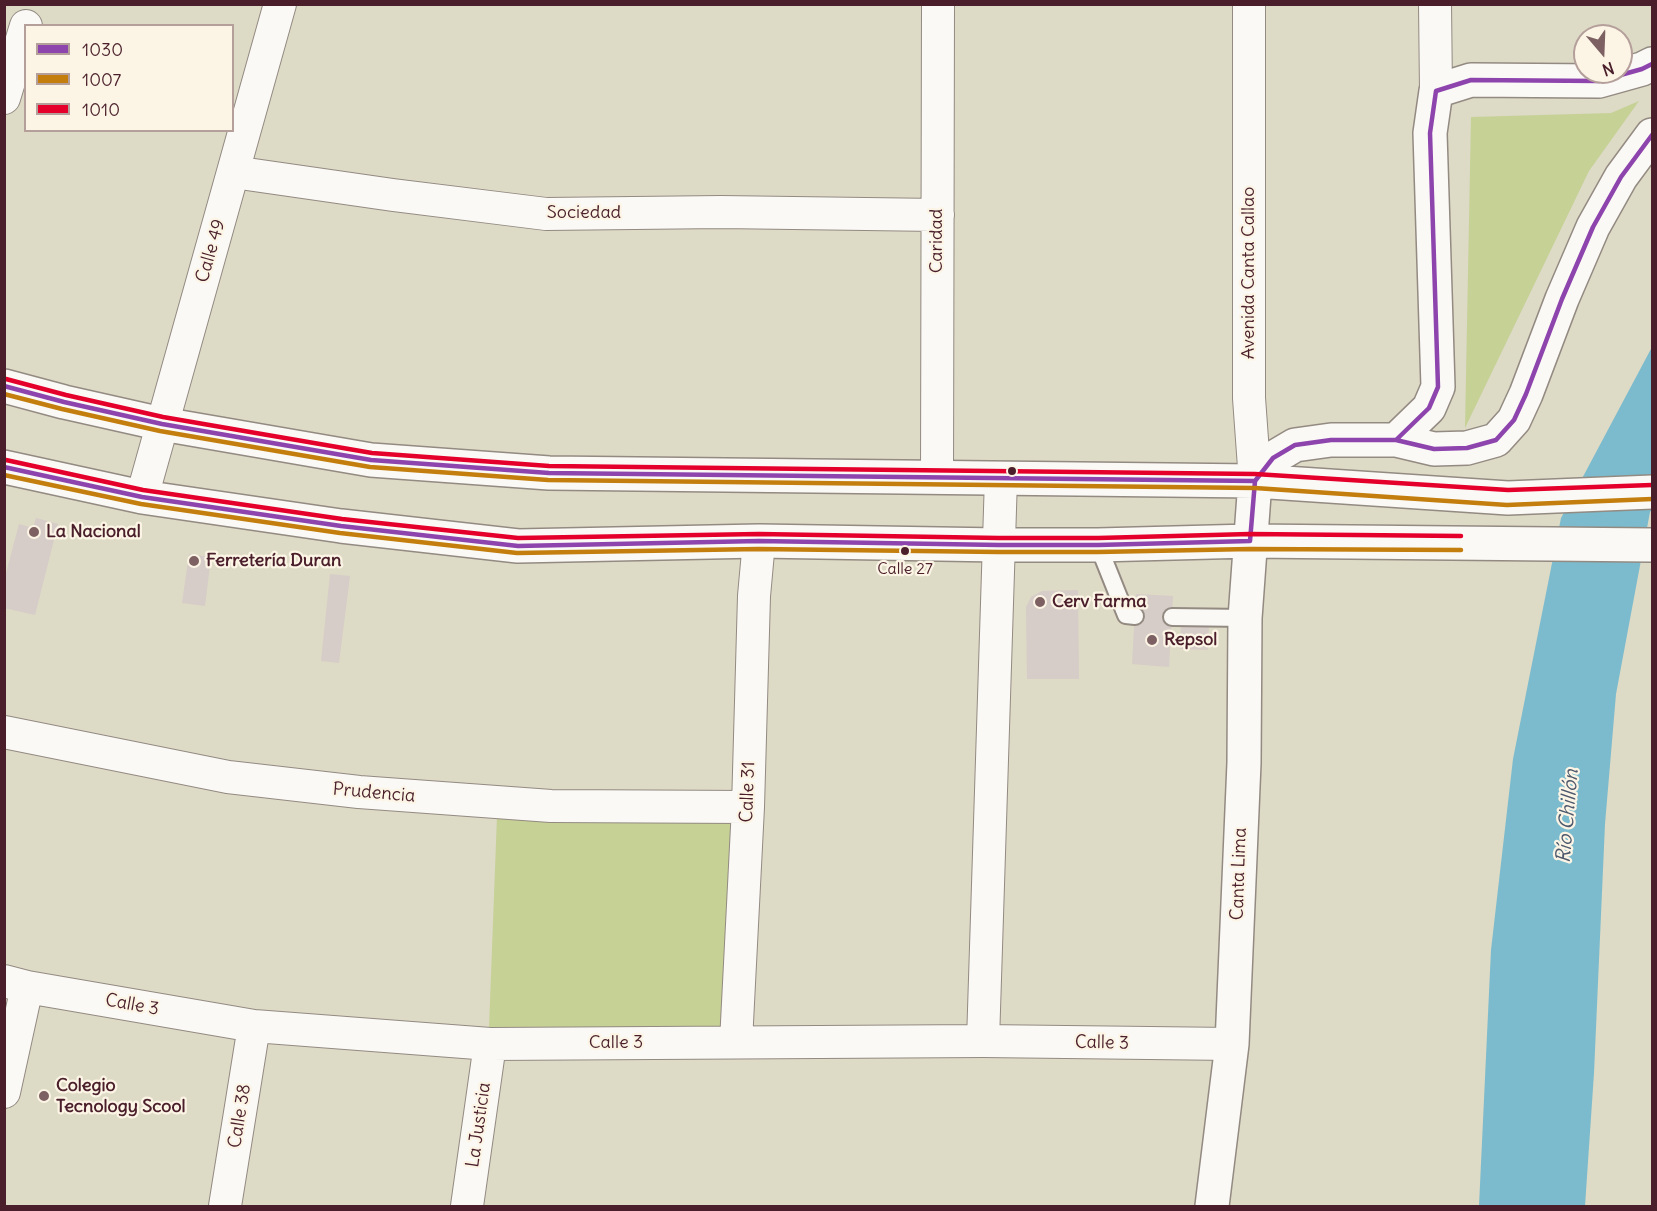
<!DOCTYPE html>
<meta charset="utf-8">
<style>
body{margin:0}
#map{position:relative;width:1657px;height:1211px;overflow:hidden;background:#dddac6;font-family:Delius,sans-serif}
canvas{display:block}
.frame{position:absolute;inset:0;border:6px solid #4a1f2b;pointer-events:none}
.legend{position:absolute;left:24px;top:24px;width:210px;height:108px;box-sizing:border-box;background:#fcf5e5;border:2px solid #b59f9b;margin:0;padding:8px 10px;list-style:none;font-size:18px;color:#4a1f2b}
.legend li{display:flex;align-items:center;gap:12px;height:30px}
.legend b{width:30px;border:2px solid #b59f9b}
.north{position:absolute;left:1573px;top:24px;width:60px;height:60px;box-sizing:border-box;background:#fcf5e5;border:2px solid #b59f9b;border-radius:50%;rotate:161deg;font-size:16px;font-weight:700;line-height:24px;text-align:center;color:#4a1f2b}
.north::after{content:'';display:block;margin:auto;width:21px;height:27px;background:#7d6061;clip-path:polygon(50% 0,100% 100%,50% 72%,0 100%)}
</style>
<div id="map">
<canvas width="1657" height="1211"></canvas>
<div class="frame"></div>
<ul class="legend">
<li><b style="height:8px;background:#8e44ad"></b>1030</li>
<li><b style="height:8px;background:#c37e0d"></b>1007</li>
<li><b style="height:8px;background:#e4002b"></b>1010</li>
</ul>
<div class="north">N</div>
</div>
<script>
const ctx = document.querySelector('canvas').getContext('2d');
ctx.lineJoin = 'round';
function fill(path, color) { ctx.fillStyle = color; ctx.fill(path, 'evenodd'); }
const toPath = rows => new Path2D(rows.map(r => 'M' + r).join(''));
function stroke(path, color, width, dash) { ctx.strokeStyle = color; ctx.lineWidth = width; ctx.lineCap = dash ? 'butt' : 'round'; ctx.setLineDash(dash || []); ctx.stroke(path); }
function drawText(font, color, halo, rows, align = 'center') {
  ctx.font = font + ' Delius,sans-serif'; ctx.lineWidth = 4.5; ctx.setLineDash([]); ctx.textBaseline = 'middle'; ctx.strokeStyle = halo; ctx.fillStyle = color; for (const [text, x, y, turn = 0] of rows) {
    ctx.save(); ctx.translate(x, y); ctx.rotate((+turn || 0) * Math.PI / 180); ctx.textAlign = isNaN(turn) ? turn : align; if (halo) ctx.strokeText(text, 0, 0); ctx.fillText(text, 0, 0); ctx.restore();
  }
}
fill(toPath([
 [1639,101,1589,171,1465,428,1471,117,1611,113],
 [497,816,733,823,723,1030,489,1028]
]), '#c6d196');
fill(toPath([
 [1652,347,1652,509,1650,512,1616,694,1605,824,1594,1073,1585,1206,1479,1206,1491,950,1513,759,1561,518]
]), '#7bbbcd');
fill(toPath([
 [36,518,58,524,35,615,4,608,4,581,19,524,33,528],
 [189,554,211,557,205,606,182,603],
 [330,574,350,576,339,663,321,661],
 [1078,590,1079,679,1027,679,1026,607,1031,597,1042,591],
 [1136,594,1173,596,1169,667,1132,664],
 [1181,620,1209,620,1208,650,1180,649]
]), '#d6ccc8');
const lane = toPath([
 [1098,545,1126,615,1135,616],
 [1172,617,1245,618]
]);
const street = toPath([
 [1249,4,1249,398,1255,481],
 [1435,4,1436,91],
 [4,98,26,26],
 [233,172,393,195,546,214,721,212,938,215],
 [937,477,938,4],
 [142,497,280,4],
 [4,732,228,777,359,792,551,806,748,807],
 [4,981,27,987,254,1026,490,1044,983,1041,1232,1044],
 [983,1041,1001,478],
 [736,1042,748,807,754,596,759,541],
 [4,1092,27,987],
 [225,1206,254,1026],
 [467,1206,490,1044]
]);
const secondary = toPath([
 [4,386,64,402,162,424,371,460,549,473,1255,481,1508,498,1652,492],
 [1396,440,1429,408,1438,387,1430,133,1436,91,1471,80,1599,81,1642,69,1652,64],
 [4,467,142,497,341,526,518,546,759,541,999,545,1098,545,1250,541,1652,545],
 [1255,481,1273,458,1295,445,1331,440,1396,440,1434,449,1467,448,1496,440,1514,420,1526,394,1562,299,1593,227,1621,177,1652,135],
 [1212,1206,1232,1044,1244,763,1245,618,1255,481]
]);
stroke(lane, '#938a82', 20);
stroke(street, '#938a82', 34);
stroke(secondary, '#938a82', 36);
stroke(lane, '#faf9f6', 16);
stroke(street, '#faf9f6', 32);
stroke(secondary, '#faf9f6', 33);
stroke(toPath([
 [4,386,64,402,162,424,371,460,549,473,1255,481],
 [1396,440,1429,408,1438,387,1430,133,1436,91,1471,80,1599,81,1642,69,1652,64],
 [4,467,142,497,341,526,518,546,759,541,999,545,1098,545,1250,541,1255,481],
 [1255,481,1273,458,1295,445,1331,440,1396,440,1434,449,1467,448,1496,440,1514,420,1526,394,1562,299,1593,227,1621,177,1652,135]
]), '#8e44ad', 4.5);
stroke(toPath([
 [4,394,62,409,160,431,370,467,548,480,1255,488,1507,505,1652,499],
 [4,475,141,504,340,533,517,553,759,549,999,552,1098,552,1250,549,1461,550]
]), '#c37e0d', 4.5);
stroke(toPath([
 [6,379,66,395,163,417,372,453,549,466,1255,474,1508,490,1652,485],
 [6,460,143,490,342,519,518,538,759,534,999,538,1098,538,1250,534,1461,536]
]), '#e4002b', 4.5);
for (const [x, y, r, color] of [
 [1012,471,5,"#4a1f2b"],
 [34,532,6,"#7d6061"],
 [905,551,5,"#4a1f2b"],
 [194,561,6,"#7d6061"],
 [1040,602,6,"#7d6061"],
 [1152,640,6,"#7d6061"],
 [44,1096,6,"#7d6061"]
]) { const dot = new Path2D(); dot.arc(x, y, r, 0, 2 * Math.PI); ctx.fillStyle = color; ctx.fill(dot); stroke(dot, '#fcf5e5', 2); }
drawText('16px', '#4a1f2b', '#fcf5e5', [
 ["Calle 27",905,569]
]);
drawText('18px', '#4a1f2b', '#fcf5e5', [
 ["Sociedad",584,213],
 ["Caridad",937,241,-90],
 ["Calle 49",211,251,-74],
 ["Avenida Canta Callao",1249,273,-90],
 ["Calle 31",748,792,-88],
 ["Prudencia",374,793,5],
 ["Canta Lima",1239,874,-88],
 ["Calle 3",132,1005,10],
 ["Calle 3",616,1043],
 ["Calle 3",1102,1043,1],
 ["Calle 38",240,1116,-81],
 ["La Justicia",479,1125,-82]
]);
drawText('bold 18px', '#4a1f2b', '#fcf5e5', [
 ["La Nacional",46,532],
 ["Ferretería Duran",206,561],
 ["Cerv Farma",1052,602],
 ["Repsol",1164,640],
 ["Colegio",56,1086],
 ["Tecnology Scool",56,1107]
], 'left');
drawText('italic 20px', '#4d586d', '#fcf5e5', [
 ["Río Chillón",1568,816,-85]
]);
</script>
